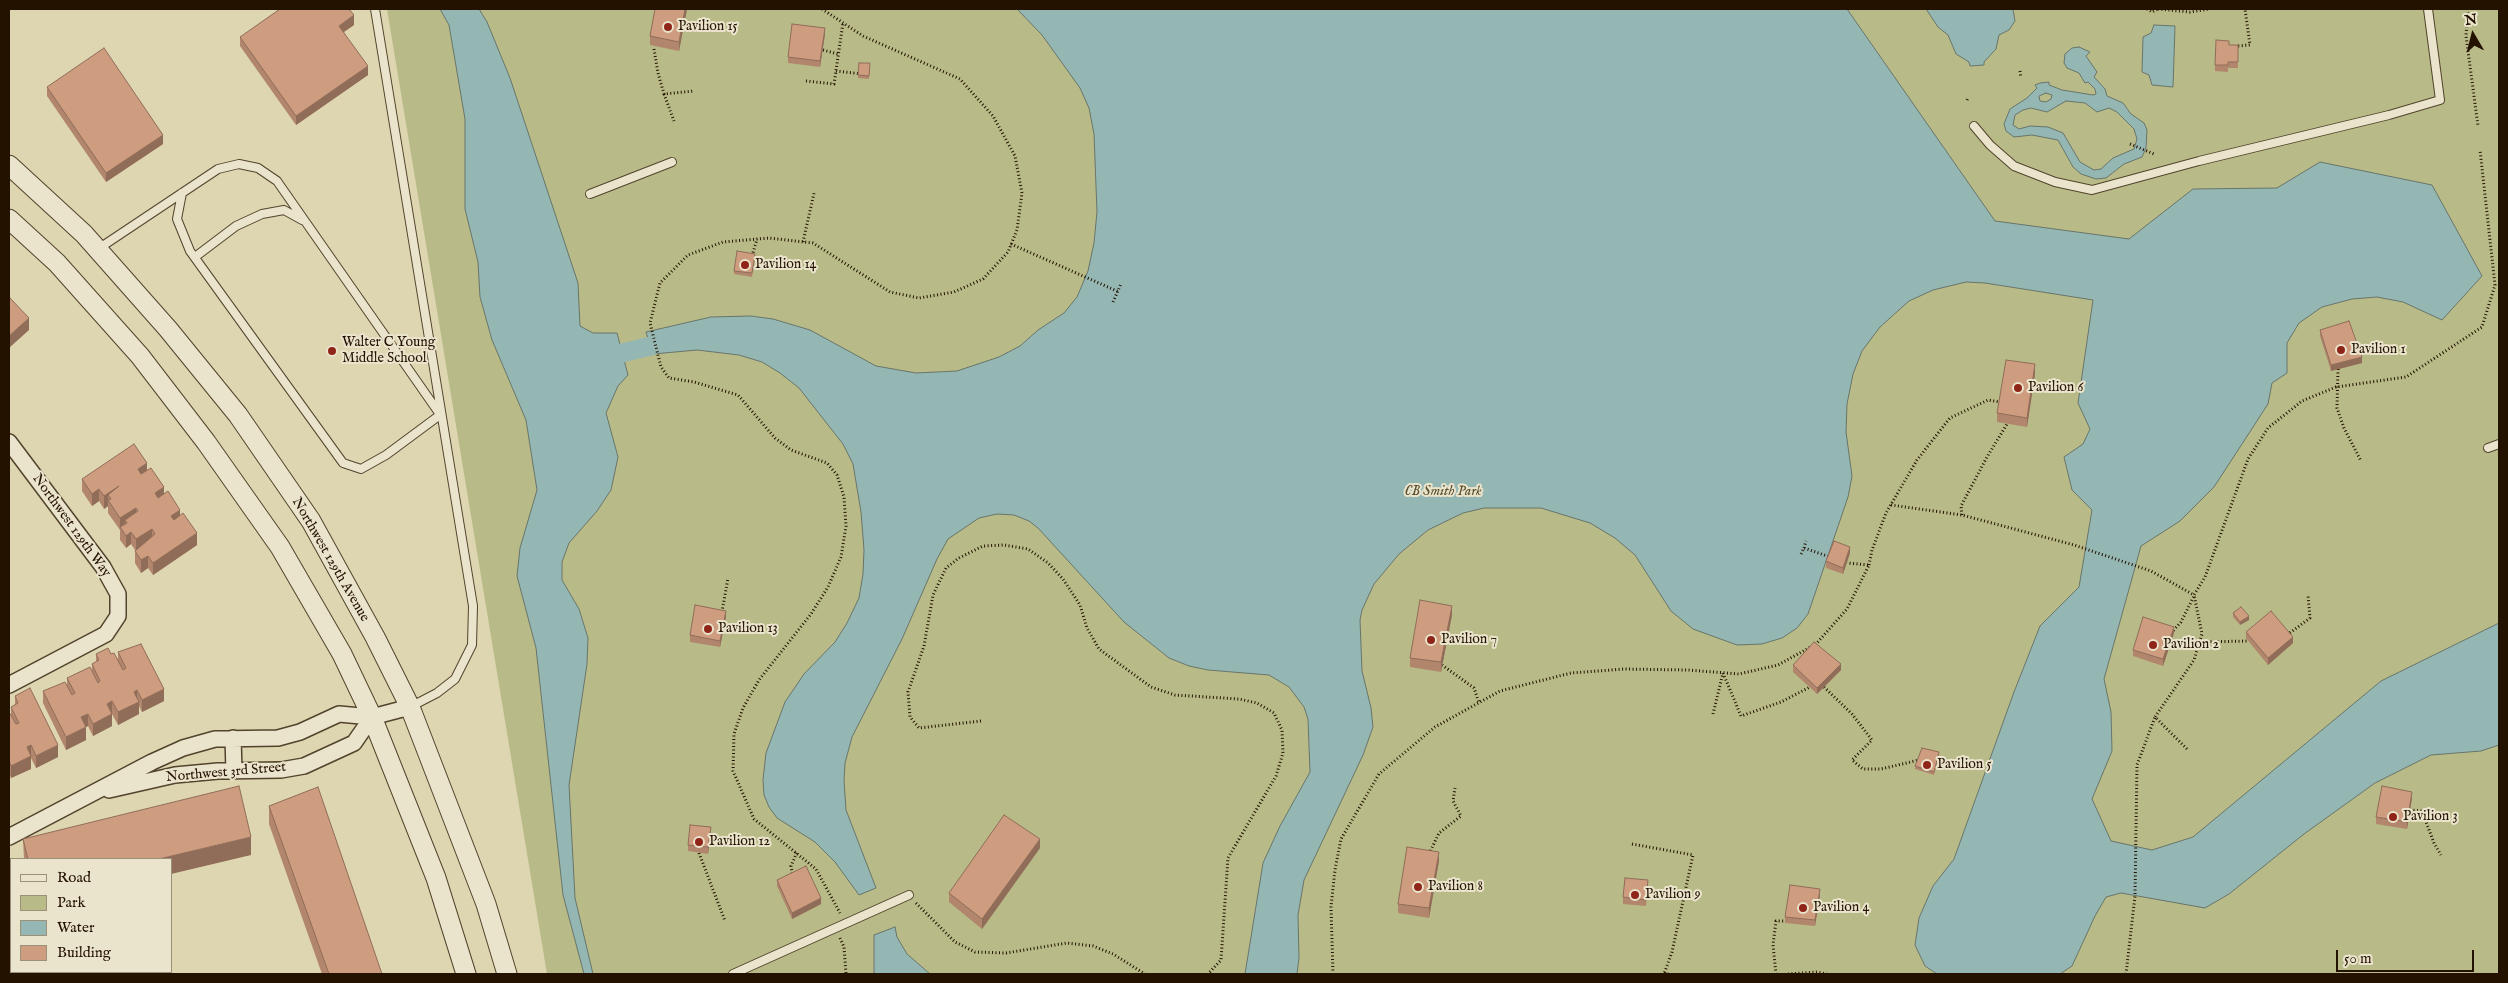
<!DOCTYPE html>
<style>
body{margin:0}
#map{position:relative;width:2508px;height:983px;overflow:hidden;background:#ded5b1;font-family:"IM FELL English",serif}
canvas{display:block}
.frame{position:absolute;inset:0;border:10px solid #241200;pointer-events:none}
.legend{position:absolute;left:10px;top:858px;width:162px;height:115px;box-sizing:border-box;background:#eae4cc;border:1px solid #9b907a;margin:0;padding:6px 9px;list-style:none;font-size:15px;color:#241200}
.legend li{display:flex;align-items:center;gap:10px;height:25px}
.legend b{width:25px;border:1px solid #9b907a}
.north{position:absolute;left:2448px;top:10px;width:50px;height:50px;-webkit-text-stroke:4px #eae4cc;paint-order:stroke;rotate:352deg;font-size:14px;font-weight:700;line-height:20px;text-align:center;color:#241200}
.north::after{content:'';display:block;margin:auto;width:18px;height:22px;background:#241200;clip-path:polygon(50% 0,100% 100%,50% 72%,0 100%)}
.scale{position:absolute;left:2336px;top:950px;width:138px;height:22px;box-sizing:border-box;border:2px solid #241200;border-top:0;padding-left:6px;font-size:15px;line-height:18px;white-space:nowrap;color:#241200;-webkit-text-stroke:4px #eae4cc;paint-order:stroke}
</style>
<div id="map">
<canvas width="2508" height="983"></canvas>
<div class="frame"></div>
<ul class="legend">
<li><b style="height:6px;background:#eae4cc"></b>Road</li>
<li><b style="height:14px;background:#b8bb87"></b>Park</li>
<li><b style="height:14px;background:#95b7b3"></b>Water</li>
<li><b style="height:14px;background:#ce9c7f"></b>Building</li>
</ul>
<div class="north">N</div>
<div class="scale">50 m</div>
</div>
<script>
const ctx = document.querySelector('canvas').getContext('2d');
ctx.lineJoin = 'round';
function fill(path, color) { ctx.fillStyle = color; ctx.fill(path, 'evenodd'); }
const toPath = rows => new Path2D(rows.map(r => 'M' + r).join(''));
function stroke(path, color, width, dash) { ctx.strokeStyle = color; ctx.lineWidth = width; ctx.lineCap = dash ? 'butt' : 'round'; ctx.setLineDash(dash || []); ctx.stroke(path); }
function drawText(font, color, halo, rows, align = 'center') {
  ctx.font = font + ' "IM FELL English",serif'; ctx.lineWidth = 4; ctx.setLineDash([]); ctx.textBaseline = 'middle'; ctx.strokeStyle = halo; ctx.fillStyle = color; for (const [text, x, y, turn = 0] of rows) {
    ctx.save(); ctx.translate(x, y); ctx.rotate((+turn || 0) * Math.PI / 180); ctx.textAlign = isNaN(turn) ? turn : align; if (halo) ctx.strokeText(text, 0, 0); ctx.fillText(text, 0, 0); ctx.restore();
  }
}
fill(toPath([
 [387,9,2499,9,2499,974,547,974]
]), '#b8bb87');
const water = toPath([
 [440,9,479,9,487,22,510,78,578,283,580,326,593,333,617,333,628,375,618,386,606,413,618,457,611,490,597,511,569,543,562,562,562,580,579,609,588,638,587,664,569,785,575,898,593,974,584,974,563,895,536,648,517,576,520,548,537,490,526,420,492,340,480,297,478,262,465,209,465,119,449,25,440,9],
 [1017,9,1847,9,1995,221,2129,239,2193,189,2277,188,2320,162,2432,185,2482,276,2442,320,2403,302,2377,297,2352,299,2322,307,2299,323,2287,343,2287,373,2272,383,2268,404,2214,487,2180,521,2141,546,2104,679,2111,712,2112,751,2092,799,2111,841,2152,850,2193,837,2381,681,2499,623,2499,745,2481,751,2431,755,2375,783,2304,834,2229,894,2205,908,2121,893,2106,897,2095,916,2072,966,2060,974,1937,974,1925,966,1915,945,1919,918,1933,886,1954,859,2014,692,2040,626,2079,587,2092,510,2072,490,2064,457,2083,444,2090,429,2078,403,2093,300,1985,283,1966,282,1933,290,1909,301,1880,327,1862,351,1853,374,1847,404,1846,432,1852,476,1848,497,1808,614,1797,628,1782,638,1762,644,1737,645,1693,629,1671,611,1635,555,1615,538,1590,523,1541,508,1484,508,1463,513,1428,530,1399,554,1374,584,1362,610,1360,620,1362,671,1371,708,1373,727,1363,755,1304,880,1298,915,1299,958,1297,974,1245,974,1263,863,1280,826,1310,772,1308,719,1304,707,1289,687,1269,675,1208,670,1189,666,1169,658,1124,622,1038,528,1029,521,1014,515,997,514,979,518,948,539,937,559,902,639,852,737,845,763,844,781,846,810,876,888,859,895,835,862,815,842,777,818,769,807,764,795,763,780,766,753,785,702,804,674,835,642,847,623,859,598,863,574,864,550,861,512,853,464,843,444,799,388,780,373,762,362,739,355,697,350,653,354,646,332,711,317,751,316,773,319,810,330,876,366,916,373,937,372,957,371,999,357,1020,346,1038,330,1064,313,1077,297,1088,271,1094,243,1097,212,1094,134,1089,108,1080,88,1042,35,1017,9],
 [1926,9,2013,9,2015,21,2009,30,1999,35,1996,49,1984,62,1984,65,1970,66,1969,62,1956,54,1948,35,1938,27,1926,9],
 [2154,25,2175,26,2173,87,2152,85,2149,75,2142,72,2143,37,2151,33,2154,25],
 [2079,47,2090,52,2086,56,2097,72,2094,77,2105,89,2107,96,2123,103,2131,114,2144,123,2147,130,2146,148,2142,157,2124,164,2106,178,2096,179,2081,174,2073,167,2058,140,2032,135,2014,137,2006,131,2004,124,2010,109,2027,98,2037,88,2035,85,2040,83,2049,82,2049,85,2062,90,2093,95,2096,94,2095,89,2088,82,2085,83,2079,73,2067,68,2064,63,2065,54,2072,48,2079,47],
 [2046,93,2052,95,2051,99,2046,102,2040,101,2039,96,2046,93],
 [2066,101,2085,103,2097,112,2109,108,2117,112,2134,129,2137,139,2134,149,2113,158,2101,169,2094,170,2080,162,2063,133,2048,127,2030,126,2019,129,2013,125,2015,115,2023,110,2031,108,2047,112,2066,101],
 [895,927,897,937,907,954,930,974,874,974,874,935,895,927]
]);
fill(water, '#95b7b3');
stroke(water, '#68756b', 1);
stroke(toPath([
 [622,353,651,346]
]), '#95b7b3', 19);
const service = toPath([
 [375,9,473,606,472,645,455,679,437,693,410,707],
 [1974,126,1990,145,2014,166,2055,182,2092,190,2199,161,2389,115,2440,100,2428,9],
 [182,193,177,219,190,251,343,463,361,469,386,455,440,415],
 [590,194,672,162],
 [98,249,218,169,239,164,258,168,277,181,439,413],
 [195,257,236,226,262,214,284,210,302,220],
 [2488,448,2499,444],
 [733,974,909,895]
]);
const minor = toPath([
 [9,442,103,567,118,594,118,616,106,634,9,685],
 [233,738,234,771],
 [109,790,175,775,218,771,281,770,304,766,354,743,372,717],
 [9,837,152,762,183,748,215,739,278,738,300,732,339,714,372,717,410,707]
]);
const tertiary = toPath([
 [9,165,84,234,168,329,238,415,311,521,375,637,410,707,486,904,507,974],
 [9,219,57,263,140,356,206,442,280,547,342,654,372,717,436,878,466,974]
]);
stroke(service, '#52432c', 10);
stroke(minor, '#52432c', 18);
stroke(tertiary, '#52432c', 21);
stroke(toPath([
 [822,9,863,36,960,79,993,116,1015,156,1022,193,1017,230,1008,252,983,279,954,292,919,298,890,292,813,243,769,238,723,242,688,255,660,283,650,323,661,367,669,378,694,382,738,395,775,438,791,450,827,463,837,475,844,497,846,526,841,557,828,587,811,614,759,680,743,708,734,734,733,771,754,819,816,869,840,913],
 [2147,9,2152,12,2158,9],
 [2158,9,2190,12,2209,9],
 [2468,9,2466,36,2478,126],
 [2118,10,2118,9],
 [2236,48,2237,46,2250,45,2245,9],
 [654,49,658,73,664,94,694,91],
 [823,50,838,54],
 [836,71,862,74],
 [2020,71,2021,78],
 [806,81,834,84,843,23],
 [664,94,674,121],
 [1967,100,1968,98],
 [2130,144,2154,154],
 [803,242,814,193],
 [1011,244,1119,292],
 [752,256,757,239],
 [1113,302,1121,284],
 [2338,369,2337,408,2344,428,2361,461],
 [1891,505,1962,515,2074,545,2151,571,2194,595,2205,577,2248,459,2268,428,2302,401,2336,387,2406,377,2482,327,2495,285,2480,150],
 [1962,515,1961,506,1987,457,2007,424],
 [1804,548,1806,541],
 [1801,554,1804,548,1830,557],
 [1869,565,1872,550,1886,513,1917,460,1950,418,1988,400,2000,402],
 [722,612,728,578],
 [2171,633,2181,622,2194,596],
 [2287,635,2310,618,2308,595],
 [2200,642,2249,641],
 [1442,665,1474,688,1479,703],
 [1723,673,1741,716,1781,702,1810,687],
 [1824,687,1852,714,1872,740,1852,760,1863,769,1881,769,1919,760],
 [1713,714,1723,673],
 [981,721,919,728,910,717,908,692,924,646,933,595,946,568,959,558,983,546,1004,545,1028,549,1048,563,1063,579,1080,605,1087,628,1099,649,1151,687,1175,695,1239,699,1257,703,1274,713,1282,730,1283,753,1276,776,1228,858,1221,960,1208,974],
 [2187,749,2155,717,2194,660,2202,634,2194,595],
 [2410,810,2422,811,2434,843,2441,855],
 [1632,844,1693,855,1672,952,1664,974],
 [699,853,725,921],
 [1429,854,1439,833,1461,816,1453,801,1455,788],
 [793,877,791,866,797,852],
 [916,903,955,942,975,952,1006,953,1067,943,1093,946,1113,954,1145,974],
 [840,938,844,947,846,974],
 [1333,974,1331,907,1335,870,1341,839,1379,774,1435,727,1500,691,1571,673,1624,669,1688,670,1739,674,1778,665,1816,644,1847,609,1869,565,1847,563],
 [1664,974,1669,974],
 [1776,974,1773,945,1776,921,1786,921],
 [1788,974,1817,972,1827,974],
 [2126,974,2135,896,2137,765,2155,717]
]), '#241200', 3, [1, 2.5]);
stroke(service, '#eae4cc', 8);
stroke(minor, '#eae4cc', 15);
stroke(tertiary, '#eae4cc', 19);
fill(toPath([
 [655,9,687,9,679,51,650,45,650,36],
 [354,25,344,32,368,75,296,125,240,46,240,37],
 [825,34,820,67,788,63,788,57],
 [2229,45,2238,45,2238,68,2228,68,2228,72,2215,71,2215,65],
 [859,63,870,63,869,79,858,78],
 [47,87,163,144,106,182,47,96],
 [755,257,752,277,734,274,734,271],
 [2320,330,2362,363,2331,371,2320,336],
 [2035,374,2027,427,1997,422,1997,413],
 [147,471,180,515,197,545,153,575,148,568,141,573,135,563,135,550,131,544,126,548,120,540,120,530,108,513,108,506,104,509,99,501,92,506,82,491,82,479],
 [1850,553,1843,574,1826,568,1826,561],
 [2233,613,2249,620,2240,625,2233,617],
 [1452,615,1441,672,1410,667,1410,658],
 [726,617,720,647,690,642,690,635],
 [2246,632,2293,643,2268,665,2246,638],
 [2174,633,2163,666,2133,656,2133,650],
 [118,652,164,701,142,712,139,706,139,714,118,725,112,714,112,726,93,736,88,726,86,727,86,740,66,750,43,703,43,691,67,686,67,678,92,671,92,664,96,662,96,654,111,654,118,659],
 [1793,665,1841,670,1817,694,1793,672],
 [15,696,58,757,36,768,31,758,31,769,11,778,9,773,9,712,11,715,11,707,15,705],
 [1939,756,1934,775,1915,769,1915,766],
 [2412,798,2407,829,2376,824,2376,817],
 [269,806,382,974,322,974,269,824],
 [711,833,708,854,688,851,688,845],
 [23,839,251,855,171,859,24,859],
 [1040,848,982,929,949,902,949,893],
 [1439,861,1429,918,1398,913,1398,904],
 [777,880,821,904,792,919,777,886],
 [1648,887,1646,906,1623,904,1623,897],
 [1820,895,1815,926,1785,923,1785,917]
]), '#b1866d');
fill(toPath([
 [685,9,687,9,679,51,679,42],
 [354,15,354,25,339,35,339,26],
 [825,28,825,34,820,67,820,61],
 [368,66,368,75,296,125,296,116],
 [163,135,163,144,106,182,106,173],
 [29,318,29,330,9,348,9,336],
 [2362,357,2362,363,2331,371,2331,365],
 [2035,364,2035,374,2027,427,2027,418],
 [147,463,147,476,138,481,138,469],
 [119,486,111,499,108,495,108,506,104,509,104,496],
 [164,487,164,499,155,505,155,493],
 [99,489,99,501,92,506,92,494],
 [136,508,136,520,127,523,125,520,125,527,120,528,120,518],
 [180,510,180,522,171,528,171,516],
 [152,529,152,541,136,552,136,539],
 [131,532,131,544,126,548,126,536],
 [197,533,197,545,153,575,153,563],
 [1850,547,1850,553,1843,574,1843,568],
 [148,556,148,568,141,573,141,560],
 [1452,606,1452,615,1441,672,1441,662],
 [726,611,726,617,720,647,720,641],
 [2249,616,2249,620,2240,625,2240,622],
 [2174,627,2174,633,2163,666,2163,659],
 [2293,637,2293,643,2268,665,2268,658],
 [1841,664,1841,670,1817,694,1817,688],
 [164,689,164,701,142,712,142,700],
 [137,690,137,702,134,692],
 [112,701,112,726,93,736,93,724,107,704],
 [139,702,139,714,118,725,118,712],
 [88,714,88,726,81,730,81,717],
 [86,727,86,740,66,750,66,737],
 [31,745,31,769,11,778,11,766,27,747],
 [58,745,58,757,36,768,36,756],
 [2412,792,2412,798,2407,829,2407,822],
 [711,827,711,833,708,854,708,847],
 [251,837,251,855,171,874,171,859,159,859],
 [1040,839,1040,848,982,929,982,919],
 [1439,852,1439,861,1429,918,1429,908],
 [1820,889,1820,895,1815,926,1815,920],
 [821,898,821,904,792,919,792,913]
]), '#906d59');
const building = toPath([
 [280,9,349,9,354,15,339,26,368,66,296,116,240,37,280,9],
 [655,9,685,9,679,42,650,36,655,9],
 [792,24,825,28,820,61,788,57,792,24],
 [2216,40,2229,41,2229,45,2238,45,2238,62,2228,62,2228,65,2215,65,2216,40],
 [104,48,163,135,106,173,47,87,104,48],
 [859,63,870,63,869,76,858,75,859,63],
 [737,251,755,254,752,273,734,271,737,251],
 [10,298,29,318,9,336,9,300,10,298],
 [2349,321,2362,357,2331,365,2320,330,2349,321],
 [2006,360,2035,364,2027,418,1997,413,2006,360],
 [134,444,147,463,138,469,141,474,151,468,164,487,155,493,158,498,168,491,180,510,171,516,174,520,183,513,197,533,153,563,148,556,141,560,135,551,155,534,152,529,136,539,131,532,126,536,120,527,127,523,125,520,138,511,136,508,120,518,108,500,111,499,108,495,119,486,104,496,99,489,92,494,82,479,134,444],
 [1834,541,1850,547,1843,568,1826,561,1834,541],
 [1420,600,1452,606,1441,662,1410,658,1420,600],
 [695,605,726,611,720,641,690,635,695,605],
 [2241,607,2249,616,2240,622,2233,613,2241,607],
 [2271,611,2293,637,2268,658,2246,632,2271,611],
 [2143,617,2174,627,2163,659,2133,650,2143,617],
 [1814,642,1841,664,1817,688,1793,665,1814,642],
 [141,644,164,689,142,700,137,690,134,692,139,702,118,712,112,701,107,704,112,714,93,724,88,714,81,717,86,727,66,737,43,691,65,682,72,695,75,693,67,678,90,667,98,683,100,681,92,664,99,660,96,654,108,648,111,654,114,653,123,670,126,668,118,652,141,644],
 [30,688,58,745,36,756,31,745,27,747,31,756,11,766,9,761,9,712,16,724,19,723,11,707,18,703,15,696,30,688],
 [1922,748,1939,752,1934,772,1915,766,1922,748],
 [239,786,251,837,159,859,28,859,23,839,239,786],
 [2382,786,2412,792,2407,822,2376,817,2382,786],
 [318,787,382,974,329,974,269,806,318,787],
 [1004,815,1040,839,982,919,949,893,1004,815],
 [690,825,711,827,708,847,688,845,690,825],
 [1407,847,1439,852,1429,908,1398,904,1407,847],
 [806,866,821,898,792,913,777,880,806,866],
 [1625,878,1648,880,1646,900,1623,897,1625,878],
 [1790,885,1820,889,1815,920,1785,917,1790,885]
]);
fill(building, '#ce9c7f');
stroke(building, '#906d59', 1);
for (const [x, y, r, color] of [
 [668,27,5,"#8f2418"],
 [745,265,5,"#8f2418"],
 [2341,350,5,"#8f2418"],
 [332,351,5,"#8f2418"],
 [2018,388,5,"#8f2418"],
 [708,629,5,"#8f2418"],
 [1431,640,5,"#8f2418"],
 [2153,645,5,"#8f2418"],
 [1927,765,5,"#8f2418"],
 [2393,817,5,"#8f2418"],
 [699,842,5,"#8f2418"],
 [1418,887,5,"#8f2418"],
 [1635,895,5,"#8f2418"],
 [1803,908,5,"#8f2418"]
]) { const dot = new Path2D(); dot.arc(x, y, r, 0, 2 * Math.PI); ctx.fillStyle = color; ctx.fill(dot); stroke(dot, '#eae4cc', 2); }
drawText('14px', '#241200', '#eae4cc', [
 ["Pavilion 15",678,27],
 ["Pavilion 14",755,265],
 ["Walter C Young",342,343],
 ["Middle School",342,359],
 ["Pavilion 1",2351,350],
 ["Pavilion 6",2028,388],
 ["Pavilion 13",718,629],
 ["Pavilion 7",1441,640],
 ["Pavilion 2",2163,645],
 ["Pavilion 5",1937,765],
 ["Pavilion 3",2403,817],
 ["Pavilion 12",709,842],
 ["Pavilion 8",1428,887],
 ["Pavilion 9",1645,895],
 ["Pavilion 4",1813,908]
], 'left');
drawText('italic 14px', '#584d2f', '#eae4cc', [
 ["CB Smith Park",1443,492]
]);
drawText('14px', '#241200', '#eae4cc', [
 ["Northwest 129th Way",71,526,54],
 ["Northwest 129th Avenue",330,560,60],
 ["Northwest 3rd Street",226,773,-5]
]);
</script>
